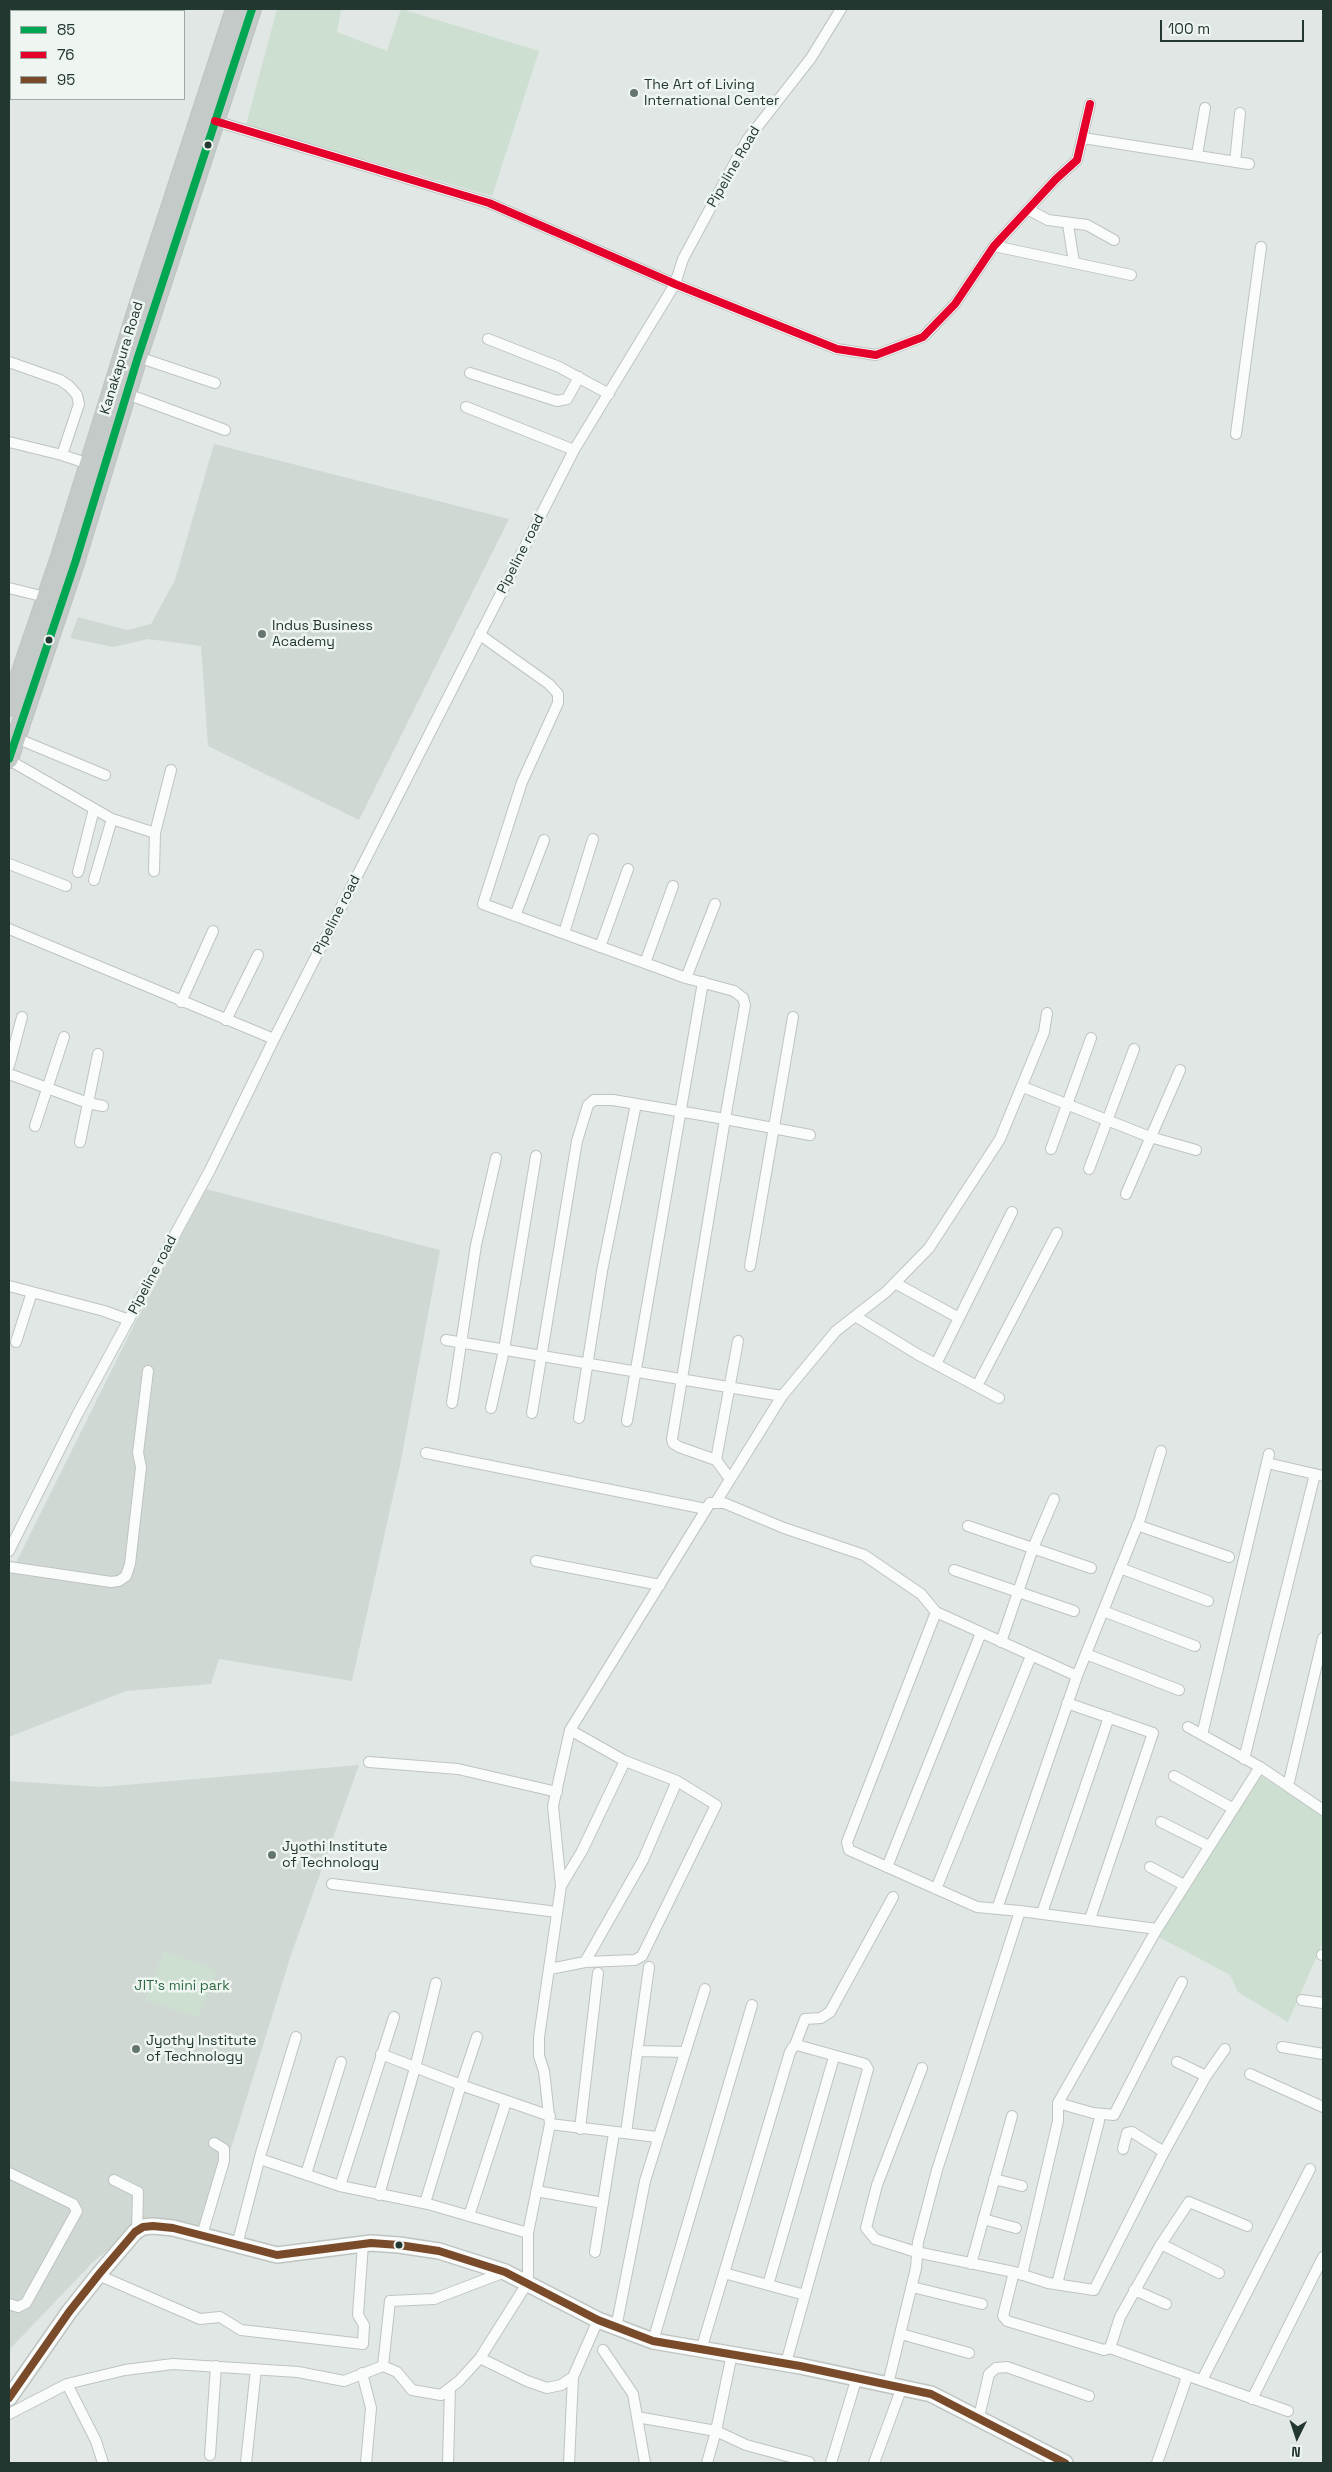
<!DOCTYPE html>
<style>
body{margin:0}
#map{position:relative;width:1332px;height:2472px;overflow:hidden;background:#e1e7e4;font-family:"Space Grotesk",sans-serif}
canvas{display:block}
.frame{position:absolute;inset:0;border:10px solid #223730;pointer-events:none}
.legend{position:absolute;left:10px;top:10px;width:175px;height:90px;box-sizing:border-box;background:#eff6f2;border:1px solid #9daaa4;margin:0;padding:6px 9px;list-style:none;font-size:15px;color:#223730}
.legend li{display:flex;align-items:center;gap:10px;height:25px}
.legend b{width:25px;border:1px solid #9daaa4}
.north{position:absolute;left:1272px;top:2412px;width:50px;height:50px;-webkit-text-stroke:4px #eff6f2;paint-order:stroke;rotate:184deg;font-size:14px;font-weight:700;line-height:20px;text-align:center;color:#223730}
.north::after{content:'';display:block;margin:auto;width:18px;height:22px;background:#223730;clip-path:polygon(50% 0,100% 100%,50% 72%,0 100%)}
.scale{position:absolute;left:1160px;top:20px;width:144px;height:22px;box-sizing:border-box;border:2px solid #223730;border-top:0;padding-left:6px;font-size:15px;line-height:18px;white-space:nowrap;color:#223730;-webkit-text-stroke:4px #eff6f2;paint-order:stroke}
</style>
<div id="map">
<canvas width="1332" height="2472"></canvas>
<div class="frame"></div>
<ul class="legend">
<li><b style="height:6px;background:#00a651"></b>85</li>
<li><b style="height:6px;background:#e4002b"></b>76</li>
<li><b style="height:6px;background:#7a4b2a"></b>95</li>
</ul>
<div class="north">N</div>
<div class="scale">100 m</div>
</div>
<script>
const ctx = document.querySelector('canvas').getContext('2d');
ctx.lineJoin = 'round';
function fill(path, color) { ctx.fillStyle = color; ctx.fill(path, 'evenodd'); }
const toPath = rows => new Path2D(rows.map(r => 'M' + r).join(''));
function stroke(path, color, width, dash) { ctx.strokeStyle = color; ctx.lineWidth = width; ctx.lineCap = dash ? 'butt' : 'round'; ctx.setLineDash(dash || []); ctx.stroke(path); }
function drawText(font, color, halo, rows, align = 'center') {
  ctx.font = font + ' "Space Grotesk",sans-serif'; ctx.lineWidth = 5; ctx.setLineDash([]); ctx.textBaseline = 'middle'; ctx.strokeStyle = halo; ctx.fillStyle = color; for (const [text, x, y, turn = 0] of rows) {
    ctx.save(); ctx.translate(x, y); ctx.rotate((+turn || 0) * Math.PI / 180); ctx.textAlign = isNaN(turn) ? turn : align; if (halo) ctx.strokeText(text, 0, 0); ctx.fillText(text, 0, 0); ctx.restore();
  }
}
fill(toPath([
 [214,444,509,519,359,820,208,746,201,646,148,639,113,647,70,638,78,617,127,630,151,624,175,580],
 [206,1189,440,1250,401,1460,352,1681,219,1659,211,1684,126,1691,9,1737,9,1577,136,1321],
 [359,1765,291,1955,205,2232,142,2223,94,2261,9,2350,9,1781,101,1787]
]), '#d0d8d4');
fill(toPath([
 [277,9,341,9,337,32,387,51,401,9,539,51,492,196,246,125],
 [1260,1775,1323,1816,1323,1942,1288,2022,1238,1992,1230,1975,1157,1936],
 [164,1951,217,1971,198,2018,145,2000]
]), '#ccdfd0');
const minor = toPath([
 [215,121,489,203,675,284,837,349,876,355,923,337,955,304,994,246,1056,179,1077,160,1090,104],
 [1083,138,1249,164],
 [1197,155,1205,108],
 [1235,162,1240,113],
 [1029,210,1048,220,1087,225,1114,240],
 [1068,224,1074,263],
 [994,246,1131,275],
 [488,339,559,367,609,394],
 [138,357,215,383],
 [9,362,60,380,69,386,77,395,79,404,62,455,89,464],
 [470,373,557,401,567,399,579,377],
 [127,394,225,430],
 [466,407,574,450],
 [1236,434,1261,247],
 [9,442,62,455],
 [9,588,45,597],
 [480,633,483,637,549,684,558,694,558,703,522,782,483,904,686,978,734,991,743,998,745,1005,725,1119,613,1100,594,1100,588,1105,577,1141,532,1413],
 [16,738,105,775],
 [9,760,112,819,155,833],
 [9,864,66,886],
 [154,871,155,833,171,770],
 [78,872,94,809],
 [94,880,112,819],
 [515,916,544,840],
 [9,929,274,1039],
 [564,933,593,839],
 [600,947,628,869],
 [645,963,673,886],
 [686,978,715,904],
 [181,1002,213,931],
 [226,1020,258,955],
 [9,1066,22,1017],
 [9,1074,88,1103,103,1106],
 [1023,1087,1150,1137,1196,1150],
 [35,1126,64,1037],
 [80,1142,98,1054],
 [1051,1149,1091,1038],
 [1089,1169,1134,1049],
 [1126,1194,1180,1070],
 [750,1266,793,1017],
 [895,1283,959,1318],
 [9,1286,104,1311,129,1320],
 [855,1316,917,1354,999,1398],
 [446,1340,782,1396],
 [16,1342,32,1292],
 [936,1364,1012,1212],
 [977,1386,1057,1233],
 [452,1403,476,1245,496,1158],
 [491,1408,504,1350,536,1156],
 [579,1418,602,1271,636,1104],
 [627,1421,703,982],
 [426,1453,706,1509],
 [716,1460,679,1447,673,1443,672,1439,725,1119,810,1135],
 [1267,1463,1323,1476],
 [730,1479,716,1460,738,1341],
 [716,1502,782,1396,836,1331,886,1292,929,1248,1000,1139,1044,1032,1047,1013],
 [1137,1525,1229,1557],
 [968,1526,1091,1568],
 [9,1551,77,1415,210,1170,274,1039,574,450,675,284,683,259,747,140,811,58,841,9],
 [536,1561,660,1585],
 [9,1567,111,1582,119,1581,126,1576,130,1564,141,1467,138,1453,148,1371],
 [1120,1568,1208,1601],
 [954,1570,1074,1611],
 [1103,1611,1195,1646],
 [1001,1642,1033,1548,1054,1499],
 [1086,1654,1179,1690],
 [1077,1676,1140,1519,1161,1451],
 [1067,1703,1153,1733,1090,1919],
 [1202,1735,1269,1454],
 [1244,1759,1315,1474],
 [369,1762,458,1769,557,1792],
 [1260,1767,1323,1810],
 [1174,1776,1232,1808],
 [1288,1786,1323,1638],
 [1161,1822,1209,1846],
 [887,1867,981,1633],
 [1150,1867,1184,1885],
 [332,1884,557,1912],
 [561,1886,582,1851,625,1761],
 [936,1889,1031,1656],
 [1020,1911,1157,1929],
 [1042,1913,1109,1717],
 [1322,1955,1323,1955],
 [585,1962,643,1860,677,1781],
 [550,1969,585,1962,635,1960,642,1956,716,1805,677,1781,625,1761,570,1730],
 [1302,2000,1323,2003],
 [795,2045,805,2019,821,2018,830,2012,893,1897],
 [1282,2047,1323,2054],
 [637,2051,685,2052],
 [381,2054,461,2085,477,2037],
 [1177,2062,1206,2076],
 [922,2068,877,2185,866,2228,871,2234,875,2239,916,2252,1014,2272,1048,2283,1094,2290,1164,2152,1206,2076,1225,2049],
 [1250,2074,1323,2107],
 [1058,2103,1093,2113,1114,2115,1182,1982],
 [550,2124,544,2071,539,2056,539,2037,561,1886,553,1806,570,1730,710,1503,724,1503,784,1528,864,1555,921,1594,936,1612],
 [580,2129,598,1973],
 [626,2133,649,1967],
 [1123,2149,1127,2133,1132,2132,1164,2152],
 [260,2159,340,2186,428,2204,528,2233],
 [9,2173,73,2204,77,2211,26,2303,18,2307,9,2304],
 [306,2174,341,2062],
 [994,2179,1022,2186],
 [114,2180,138,2192,137,2231],
 [340,2186,394,2017],
 [536,2191,603,2203],
 [379,2195,415,2068,436,1983],
 [425,2203,461,2085,550,2116],
 [469,2216,506,2102],
 [983,2219,1016,2228],
 [202,2235,224,2161,224,2149,214,2143],
 [1161,2244,1219,2273],
 [237,2245,261,2153,296,2037],
 [595,2252,614,2133],
 [971,2264,1012,2116],
 [1014,2272,1003,2316,1007,2321,1104,2350,1110,2348],
 [724,2273,805,2295],
 [98,2275,200,2319,220,2317,241,2330,363,2344,364,2325,358,2315,363,2244],
 [1022,2275,1058,2121,1058,2103,1157,1929,1260,1767,1188,1727],
 [1057,2284,1099,2121],
 [768,2285,834,2057],
 [912,2287,982,2304],
 [1134,2290,1166,2304],
 [616,2328,645,2181,705,1989],
 [901,2334,969,2353],
 [653,2341,752,2005],
 [603,2350,633,2394,645,2463],
 [701,2350,790,2052,793,2047,797,2045,865,2064,868,2069,786,2363],
 [480,2358,528,2282,528,2233,550,2124,657,2137],
 [383,2366,390,2301,434,2299,505,2272],
 [362,2373,371,2408,366,2463],
 [1186,2375,1288,2411],
 [1202,2380,1310,2169],
 [67,2384,96,2441,103,2463],
 [888,2384,916,2268,918,2242,937,2170,1020,1911,977,1907,849,1850,847,1842,936,1612,1077,1676,997,1909],
 [1252,2399,1323,2257],
 [9,2414,67,2384,125,2370,173,2364,298,2372,344,2381,383,2366,397,2372,412,2390,441,2395,459,2381,480,2358,527,2381,547,2388,561,2385,573,2377,598,2320],
 [637,2417,716,2431,746,2445,809,2462],
 [979,2417,989,2374,996,2368,1007,2367,1089,2396],
 [210,2455,216,2366],
 [246,2463,256,2369],
 [448,2463,450,2388],
 [569,2463,573,2377],
 [707,2463,716,2431,732,2354],
 [831,2463,857,2377],
 [874,2463,902,2387],
 [1157,2463,1185,2383,1186,2375,1110,2348,1120,2317,1161,2244,1189,2202,1247,2226]
]);
const secondary = toPath([
 [9,2398,69,2312,100,2273,135,2232,143,2227,153,2226,173,2228,277,2255,371,2243,399,2245,439,2251,505,2272,598,2320,653,2341,800,2366,931,2394,1065,2463]
]);
const trunk = toPath([
 [9,707,60,557,140,300,235,9],
 [9,759,75,563,138,357,252,9]
]);
stroke(minor, '#bec4c1', 12);
stroke(secondary, '#bec4c1', 18);
stroke(trunk, '#bcc3c0', 20);
stroke(minor, '#fafbfb', 10);
stroke(secondary, '#fafbfb', 15);
stroke(trunk, '#c4cac8', 18);
stroke(toPath([
 [9,759,75,563,138,357,252,9]
]), '#00a651', 8);
stroke(toPath([
 [215,121,489,203,675,284,837,349,876,355,923,337,955,304,994,246,1056,179,1077,160,1090,104]
]), '#e4002b', 8);
stroke(toPath([
 [9,2398,69,2312,100,2273,135,2232,143,2227,153,2226,173,2228,277,2255,371,2243,399,2245,439,2251,505,2272,598,2320,653,2341,800,2366,931,2394,1065,2463]
]), '#7a4b2a', 8);
for (const [x, y, r, color] of [
 [634,93,5,"#65756f"],
 [208,145,4.5,"#223730"],
 [262,634,5,"#65756f"],
 [49,640,4.5,"#223730"],
 [272,1855,5,"#65756f"],
 [136,2049,5,"#65756f"],
 [399,2245,4.5,"#223730"]
]) { const dot = new Path2D(); dot.arc(x, y, r, 0, 2 * Math.PI); ctx.fillStyle = color; ctx.fill(dot); stroke(dot, '#eff6f2', 2); }
drawText('14px', '#223730', '#eff6f2', [
 ["The Art of Living",644,85],
 ["International Center",644,101],
 ["Indus Business",272,626],
 ["Academy",272,642],
 ["Jyothi Institute",282,1847],
 ["of Technology",282,1863],
 ["Jyothy Institute",146,2041],
 ["of Technology",146,2057]
], 'left');
drawText('14px', '#223730', '#eff6f2', [
 ["Pipeline Road",734,167,-60],
 ["Kanakapura Road",122,358,-73],
 ["Pipeline road",521,554,-63],
 ["Pipeline road",337,915,-63],
 ["Pipeline road",153,1275,-62]
]);
drawText('14px', '#306943', '#eff6f2', [
 ["JIT's mini park",182,1986]
]);
</script>
